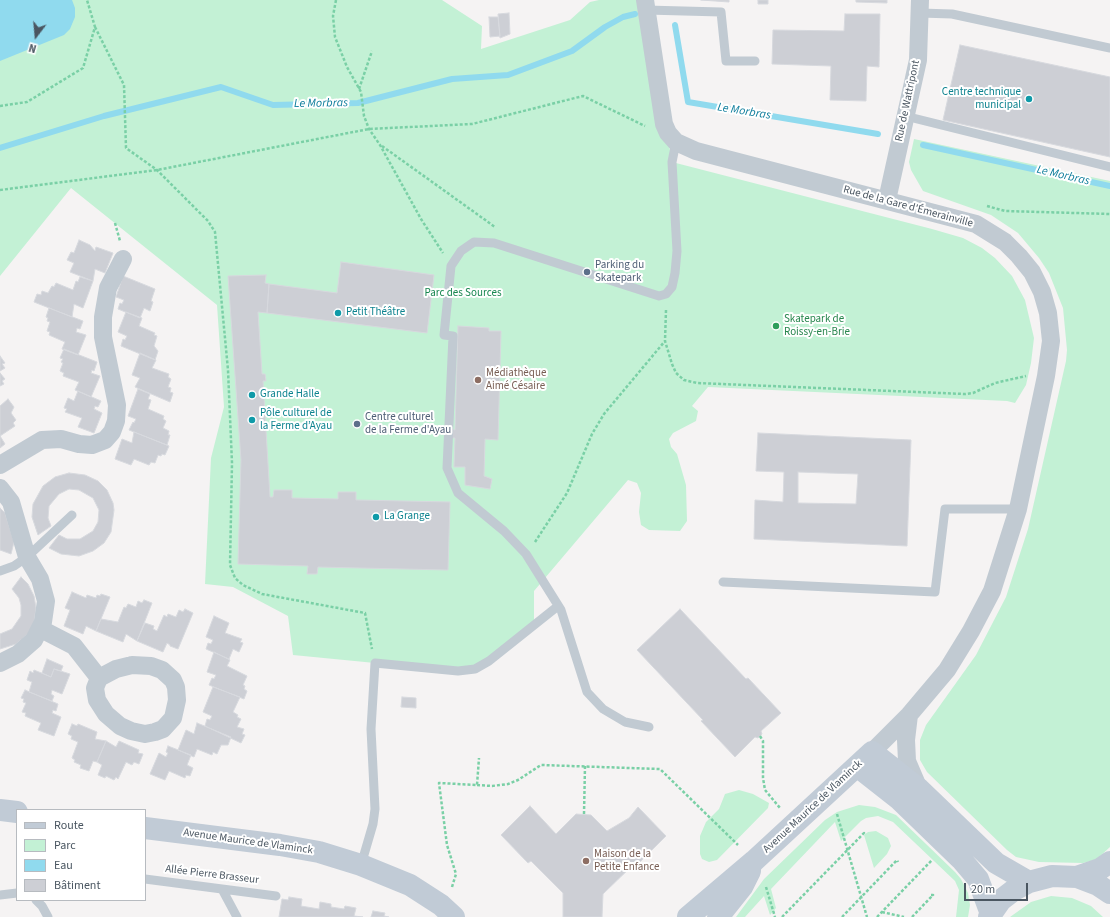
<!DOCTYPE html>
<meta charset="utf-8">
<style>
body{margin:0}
#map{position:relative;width:1110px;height:917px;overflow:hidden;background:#f5f3f3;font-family:"Source Sans 3",sans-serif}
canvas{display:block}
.legend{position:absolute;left:16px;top:809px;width:130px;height:92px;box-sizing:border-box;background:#fff;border:1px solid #b7bbc0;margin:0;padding:5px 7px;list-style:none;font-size:12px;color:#4a5661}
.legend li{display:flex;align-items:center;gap:8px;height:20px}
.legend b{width:20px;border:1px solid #b7bbc0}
.north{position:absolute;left:16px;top:16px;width:40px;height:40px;-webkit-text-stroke:3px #fff;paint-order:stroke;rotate:196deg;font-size:11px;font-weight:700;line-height:16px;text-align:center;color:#4a5661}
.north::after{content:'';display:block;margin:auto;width:14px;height:18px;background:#4a5661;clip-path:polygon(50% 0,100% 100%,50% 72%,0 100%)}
.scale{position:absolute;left:964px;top:883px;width:64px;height:18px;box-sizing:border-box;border:2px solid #4a5661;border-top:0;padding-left:5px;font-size:12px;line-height:14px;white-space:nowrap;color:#4a5661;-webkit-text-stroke:3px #fff;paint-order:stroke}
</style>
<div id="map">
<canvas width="1110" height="917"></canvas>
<ul class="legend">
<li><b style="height:5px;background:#c1cbd6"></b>Route</li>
<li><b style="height:11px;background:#c3f1d5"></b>Parc</li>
<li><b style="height:11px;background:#90daee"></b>Eau</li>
<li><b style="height:11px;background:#cdcfd5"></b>Bâtiment</li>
</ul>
<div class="north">N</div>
<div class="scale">20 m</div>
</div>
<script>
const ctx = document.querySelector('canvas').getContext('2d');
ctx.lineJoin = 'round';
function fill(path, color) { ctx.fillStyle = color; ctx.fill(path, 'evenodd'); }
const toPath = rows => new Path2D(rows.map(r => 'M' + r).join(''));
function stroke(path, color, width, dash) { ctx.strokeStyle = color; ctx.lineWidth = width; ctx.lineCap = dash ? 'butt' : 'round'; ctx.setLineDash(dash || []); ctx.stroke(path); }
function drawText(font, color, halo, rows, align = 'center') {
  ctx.font = font + ' "Source Sans 3",sans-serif'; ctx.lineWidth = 4; ctx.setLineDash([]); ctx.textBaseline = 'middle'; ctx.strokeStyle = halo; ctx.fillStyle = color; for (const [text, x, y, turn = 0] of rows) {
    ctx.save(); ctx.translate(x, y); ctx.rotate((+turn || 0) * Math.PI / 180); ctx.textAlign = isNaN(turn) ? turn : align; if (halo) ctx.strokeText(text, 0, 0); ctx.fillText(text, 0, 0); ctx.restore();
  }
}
fill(toPath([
 [0,0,442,0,482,26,481,49,570,20,590,2,599,0,644,0,672,162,932,229,963,238,982,248,995,258,1012,276,1025,300,1034,338,1031,363,1026,385,1015,403,1007,401,708,387,692,406,698,411,696,421,673,433,669,439,671,447,677,454,686,485,687,521,680,531,649,530,641,525,639,512,641,493,637,483,628,480,534,591,534,624,478,668,375,663,293,655,288,616,233,587,205,584,211,458,224,407,217,305,71,188,0,276],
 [914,139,1110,181,1110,847,1097,859,1091,861,1083,863,1039,862,1016,857,1007,850,927,772,920,760,920,740,926,725,976,655,1006,597,1028,529,1066,361,1067,350,1063,308,1049,273,1039,258,1018,233,991,215,923,191,911,170,909,162],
 [739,790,753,794,769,803,768,808,717,860,709,862,702,859,700,854,700,836,706,822,719,809,725,794],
 [859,805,875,807,896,815,955,872,961,879,968,893,970,905,968,917,956,917,959,890,955,881,893,822,878,816,866,818,861,821,841,841,835,822,771,889,776,908,770,915,764,896,745,917,736,917,764,879,825,820,837,812],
 [876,831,888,838,891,846,887,854,874,868,864,835,868,832],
 [1051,896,1072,898,1091,906,1103,917,1010,917,1031,902]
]), '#c3f1d5');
fill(toPath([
 [0,0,72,0,75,8,75,17,70,29,64,35,0,61]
]), '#90daee');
stroke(toPath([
 [675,25,688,102,878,134],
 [923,145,1110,186],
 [0,148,104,116,221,87,273,105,358,103,452,79,508,75,572,51,605,27,623,17,635,14]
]), '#90daee', 6);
const building = toPath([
 [701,0,729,0,729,2,701,0],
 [758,0,768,0,768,4,758,4,758,0],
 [856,0,887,0,887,3,856,2,856,0],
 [509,13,510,34,500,38,498,14,509,13],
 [845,14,880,14,879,67,867,66,866,101,830,100,831,66,772,64,773,30,844,31,845,14],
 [489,17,498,17,500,36,490,37,489,17],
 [960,45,1110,77,1110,157,943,120,960,45],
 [79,240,90,245,95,251,96,247,113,253,105,273,95,269,93,281,70,272,74,263,67,260,71,252,74,253,79,240],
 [341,262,434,275,427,333,267,313,269,284,337,293,341,262],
 [266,275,265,283,269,284,267,313,258,312,262,374,265,374,266,381,263,381,270,497,273,497,274,490,292,490,292,498,338,499,338,492,356,492,356,500,450,502,448,570,318,567,317,574,307,574,308,566,238,564,241,460,228,276,266,275],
 [123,276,155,289,151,301,153,302,150,311,144,308,140,318,118,309,120,303,122,304,124,300,116,297,123,276],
 [80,277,93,281,83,308,74,304,72,317,34,302,37,294,41,295,42,291,48,293,52,286,54,287,56,283,73,290,76,281,78,282,80,277],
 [49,308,83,321,80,329,77,328,76,332,86,335,78,355,62,349,65,342,49,335,50,332,47,331,50,322,47,321,48,318,46,317,49,308],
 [126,312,142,318,139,326,155,333,154,335,157,336,154,346,158,351,155,360,121,346,123,339,125,340,127,336,118,332,126,312],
 [458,326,489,328,489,331,501,331,498,440,485,439,484,476,492,479,490,489,465,485,465,467,454,467,455,438,449,438,450,429,455,430,458,326],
 [64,349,97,362,94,371,92,370,91,373,100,376,91,397,75,390,79,382,63,376,64,373,60,371,63,363,61,362,63,359,60,358,64,349],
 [140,353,156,360,152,368,169,374,168,377,171,379,168,387,171,388,170,392,173,393,170,402,135,387,140,378,132,375,140,353],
 [0,356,5,363,2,364,5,368,0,371,0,356],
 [0,373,5,379,2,381,4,384,0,386,0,373],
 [138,389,150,394,148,399,151,400,148,409,164,416,163,419,166,421,163,428,169,431,168,435,170,435,167,445,129,430,133,422,134,423,136,419,128,416,138,389],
 [78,391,101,401,98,407,95,406,94,409,102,413,94,433,78,427,82,418,65,412,67,409,64,408,68,398,74,401,78,391],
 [8,399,14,407,11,413,16,420,13,423,15,426,0,436,5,444,0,448,0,406,8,399],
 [134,432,169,446,165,455,162,454,161,456,158,455,155,463,151,462,149,465,134,459,131,465,115,459,122,439,132,443,134,432],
 [758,433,911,440,907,546,754,539,755,500,783,502,784,472,756,471,758,433],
 [798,472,858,474,856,504,798,503,798,472],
 [69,473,85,475,98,481,107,490,113,503,114,510,111,532,104,543,93,551,79,556,61,554,49,548,59,535,67,539,80,539,93,531,98,522,99,510,93,498,79,490,69,489,59,494,49,506,48,518,51,526,38,535,32,517,33,504,43,486,55,477,69,473],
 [0,508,5,513,14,542,11,554,0,550,0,508],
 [21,577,28,584,34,596,36,608,34,623,28,634,16,644,0,649,0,634,12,629,21,616,21,605,19,598,12,589,21,577],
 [72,592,86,598,87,595,96,598,97,595,100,596,101,594,110,597,96,631,86,626,83,634,64,626,70,610,65,608,72,592],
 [144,600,152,603,137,641,126,634,123,642,96,631,101,619,118,622,124,607,126,608,128,604,136,607,138,601,142,603,144,600],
 [185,609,193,613,178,649,170,646,170,645,167,643,163,652,137,641,145,623,154,626,153,629,157,631,164,615,167,617,168,614,176,617,179,610,183,612,185,609],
 [680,609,746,679,748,678,781,713,761,731,762,734,758,738,755,737,735,757,701,721,703,720,637,650,680,609],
 [214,616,229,623,225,633,242,639,240,642,243,643,239,652,233,649,229,659,206,649,208,643,211,644,213,640,206,637,214,616],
 [214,652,230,660,227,666,247,676,243,685,245,686,244,689,247,691,244,699,209,685,212,678,214,679,216,675,207,672,214,652],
 [47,659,63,666,61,671,54,669,51,677,42,673,47,659],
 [54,669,70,674,62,694,52,690,51,694,54,696,52,701,29,692,32,682,27,680,30,671,33,673,34,670,51,677,54,669],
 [213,687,240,697,233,712,238,715,237,717,241,719,237,727,244,729,242,734,245,735,241,743,205,726,207,719,210,720,212,716,203,712,213,687],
 [25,690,58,704,56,711,53,710,52,713,61,717,54,736,38,730,41,723,25,716,26,713,22,712,26,703,23,702,24,699,21,698,25,690],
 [402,697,416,698,416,708,401,707,402,697],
 [197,723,231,737,228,745,221,745,217,754,213,752,212,755,197,749,194,757,178,750,186,730,194,734,197,723],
 [72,724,77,726,78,724,97,732,95,739,106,741,97,762,93,761,89,771,80,768,81,765,74,762,75,760,72,758,78,742,71,739,72,736,68,734,72,724],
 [106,741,116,747,119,741,139,750,138,753,143,754,139,764,134,762,132,765,126,762,118,779,116,777,114,780,106,776,105,778,98,775,102,765,97,762,106,741],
 [168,746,191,755,187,765,193,768,190,776,186,775,185,778,169,771,165,780,150,774,159,753,166,757,168,753,166,752,168,746],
 [530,806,556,834,576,814,591,815,607,831,629,818,638,807,666,836,638,864,636,862,603,894,602,917,563,917,563,893,531,861,528,863,501,835,530,806],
 [289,897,302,899,301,906,319,909,320,902,331,904,331,907,344,909,345,906,356,908,354,916,363,917,279,917,282,899,288,900,289,897],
 [373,911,385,913,384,916,389,917,371,917,373,911]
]);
fill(building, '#cdcfd5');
stroke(building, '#d7d9de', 1);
stroke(toPath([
 [336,0,333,16,335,37,347,67,361,92,364,116,369,129,380,145,421,219,443,253],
 [95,27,124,85,126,148,157,170,208,221,215,232,228,370,232,463,230,565,235,578,243,585,262,594,365,613,372,649],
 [359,89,372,51],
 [0,106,27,102,83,68,95,27,87,0],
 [382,146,495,227],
 [0,190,157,170,369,129,472,124,583,96,645,126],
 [987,206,1005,211,1110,214],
 [115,223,120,241],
 [666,310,665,341,672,364,676,373,684,380,697,383,965,394,973,393,995,383,1026,376],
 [535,542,567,493,592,434,604,414,665,341],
 [760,736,763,741,763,778,765,790,780,808],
 [477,785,492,786,508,784,518,780,541,765,660,769,738,845],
 [584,814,585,766],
 [837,814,867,917],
 [452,887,456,874,447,845,439,783,477,785,479,758],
 [766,887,775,917],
 [882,912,904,917],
 [782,917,864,833,864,835],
 [842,917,897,860,898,862],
 [877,917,932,860],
 [912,917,933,895,931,895]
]), '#7ad0a6', 2.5, [3, 2]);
stroke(toPath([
 [646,10,721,12,726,61,755,61],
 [920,13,952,14,1110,48],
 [905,116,1110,167],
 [0,571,14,566,27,557,72,515],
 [723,582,935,592,945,509,1018,509],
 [649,727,625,722,603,709,587,692,561,610,526,554,504,531,458,493,447,468,453,336,444,335,451,266,461,251,474,242,494,243,659,296,666,294,672,287,675,273,677,251,672,162,676,142],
 [361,865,373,824,375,809,371,729,375,663,458,671,475,669,489,661,558,606],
 [145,879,276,896],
 [222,889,237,917],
 [0,895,17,893],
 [36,900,42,906,48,917]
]), '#c1cad2', 9);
stroke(toPath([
 [645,0,664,124,668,133,676,142,696,151,976,224,1005,242,1019,256,1032,272,1042,292,1048,313,1051,341,1046,376,1018,509,992,591,971,631,947,670,909,715,872,752],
 [887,200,918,60,920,0],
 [0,465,42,440,61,439,79,444,92,445,105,440,112,432,116,421,117,405,103,337,103,317,108,288,123,259],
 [0,488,11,502,27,557,40,579,46,601,43,622,34,640,18,654,0,663],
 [41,629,74,646,99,678],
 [132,665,151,666,162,670,173,680,176,687,177,700,173,718,163,729,155,732,145,734,131,731,120,726,106,714,97,700,95,688,99,678,116,669,132,665],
 [909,715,906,740,907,761,919,789]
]), '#c1cad2', 18);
stroke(toPath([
 [857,766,899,799,961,859,978,879,991,914],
 [0,810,17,812],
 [145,828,280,845,319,852,361,865,410,885,441,905,454,917],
 [1077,877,1100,869,1110,862],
 [688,917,754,861,872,752,919,789,996,863,1029,882],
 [718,917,742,887,750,871],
 [989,917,1001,900,1014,890,1029,882,1052,876,1077,877,1098,885,1110,893]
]), '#c1cbd6', 22);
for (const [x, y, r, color] of [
 [1029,99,4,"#0f9aa8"],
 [587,272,4,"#5c6f8a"],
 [338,313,4,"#0f9aa8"],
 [776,326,4,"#2e9e5b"],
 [478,380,4,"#8d6e63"],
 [252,395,4,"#0f9aa8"],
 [252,420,4,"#0f9aa8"],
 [357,424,4,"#5c6f8a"],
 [376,517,4,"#0f9aa8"],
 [586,861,4,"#8d6e63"]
]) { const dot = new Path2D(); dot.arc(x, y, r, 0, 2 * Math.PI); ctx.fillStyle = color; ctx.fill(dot); stroke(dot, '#fff', 1.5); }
drawText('11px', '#0d838f', '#fff', [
 ["Centre technique",1021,93,"right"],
 ["municipal",1021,106,"right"],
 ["Petit Théâtre",346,313],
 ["Grande Halle",260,395],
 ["Pôle culturel de",260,414],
 ["la Ferme d’Ayau",260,427],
 ["La Grange",384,517]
], 'left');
drawText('11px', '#4a5661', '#fff', [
 ["Rue de Wattripont",908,101,-78],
 ["Rue de la Gare d'Émerainville",908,207,15],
 ["Avenue Maurice de Vlaminck",813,807,-43],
 ["Avenue Maurice de Vlaminck",248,842,8],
 ["Allée Pierre Brasseur",212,875,7]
]);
drawText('11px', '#4e5e75', '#fff', [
 ["Parking du",595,266],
 ["Skatepark",595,279],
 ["Centre culturel",365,418],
 ["de la Ferme d'Ayau",365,431]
], 'left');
drawText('11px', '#17864f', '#fff', [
 ["Parc des Sources",463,294]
]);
drawText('11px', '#27864d', '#fff', [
 ["Skatepark de",784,320],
 ["Roissy-en-Brie",784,333]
], 'left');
drawText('11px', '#785e54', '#fff', [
 ["Médiathèque",486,374],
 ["Aimé Césaire",486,387],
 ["Maison de la",594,855],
 ["Petite Enfance",594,868]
], 'left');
drawText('italic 12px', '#0c7c9b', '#fff', [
 ["Le Morbras",321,104,-1],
 ["Le Morbras",744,112,9],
 ["Le Morbras",1063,176,13]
]);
</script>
